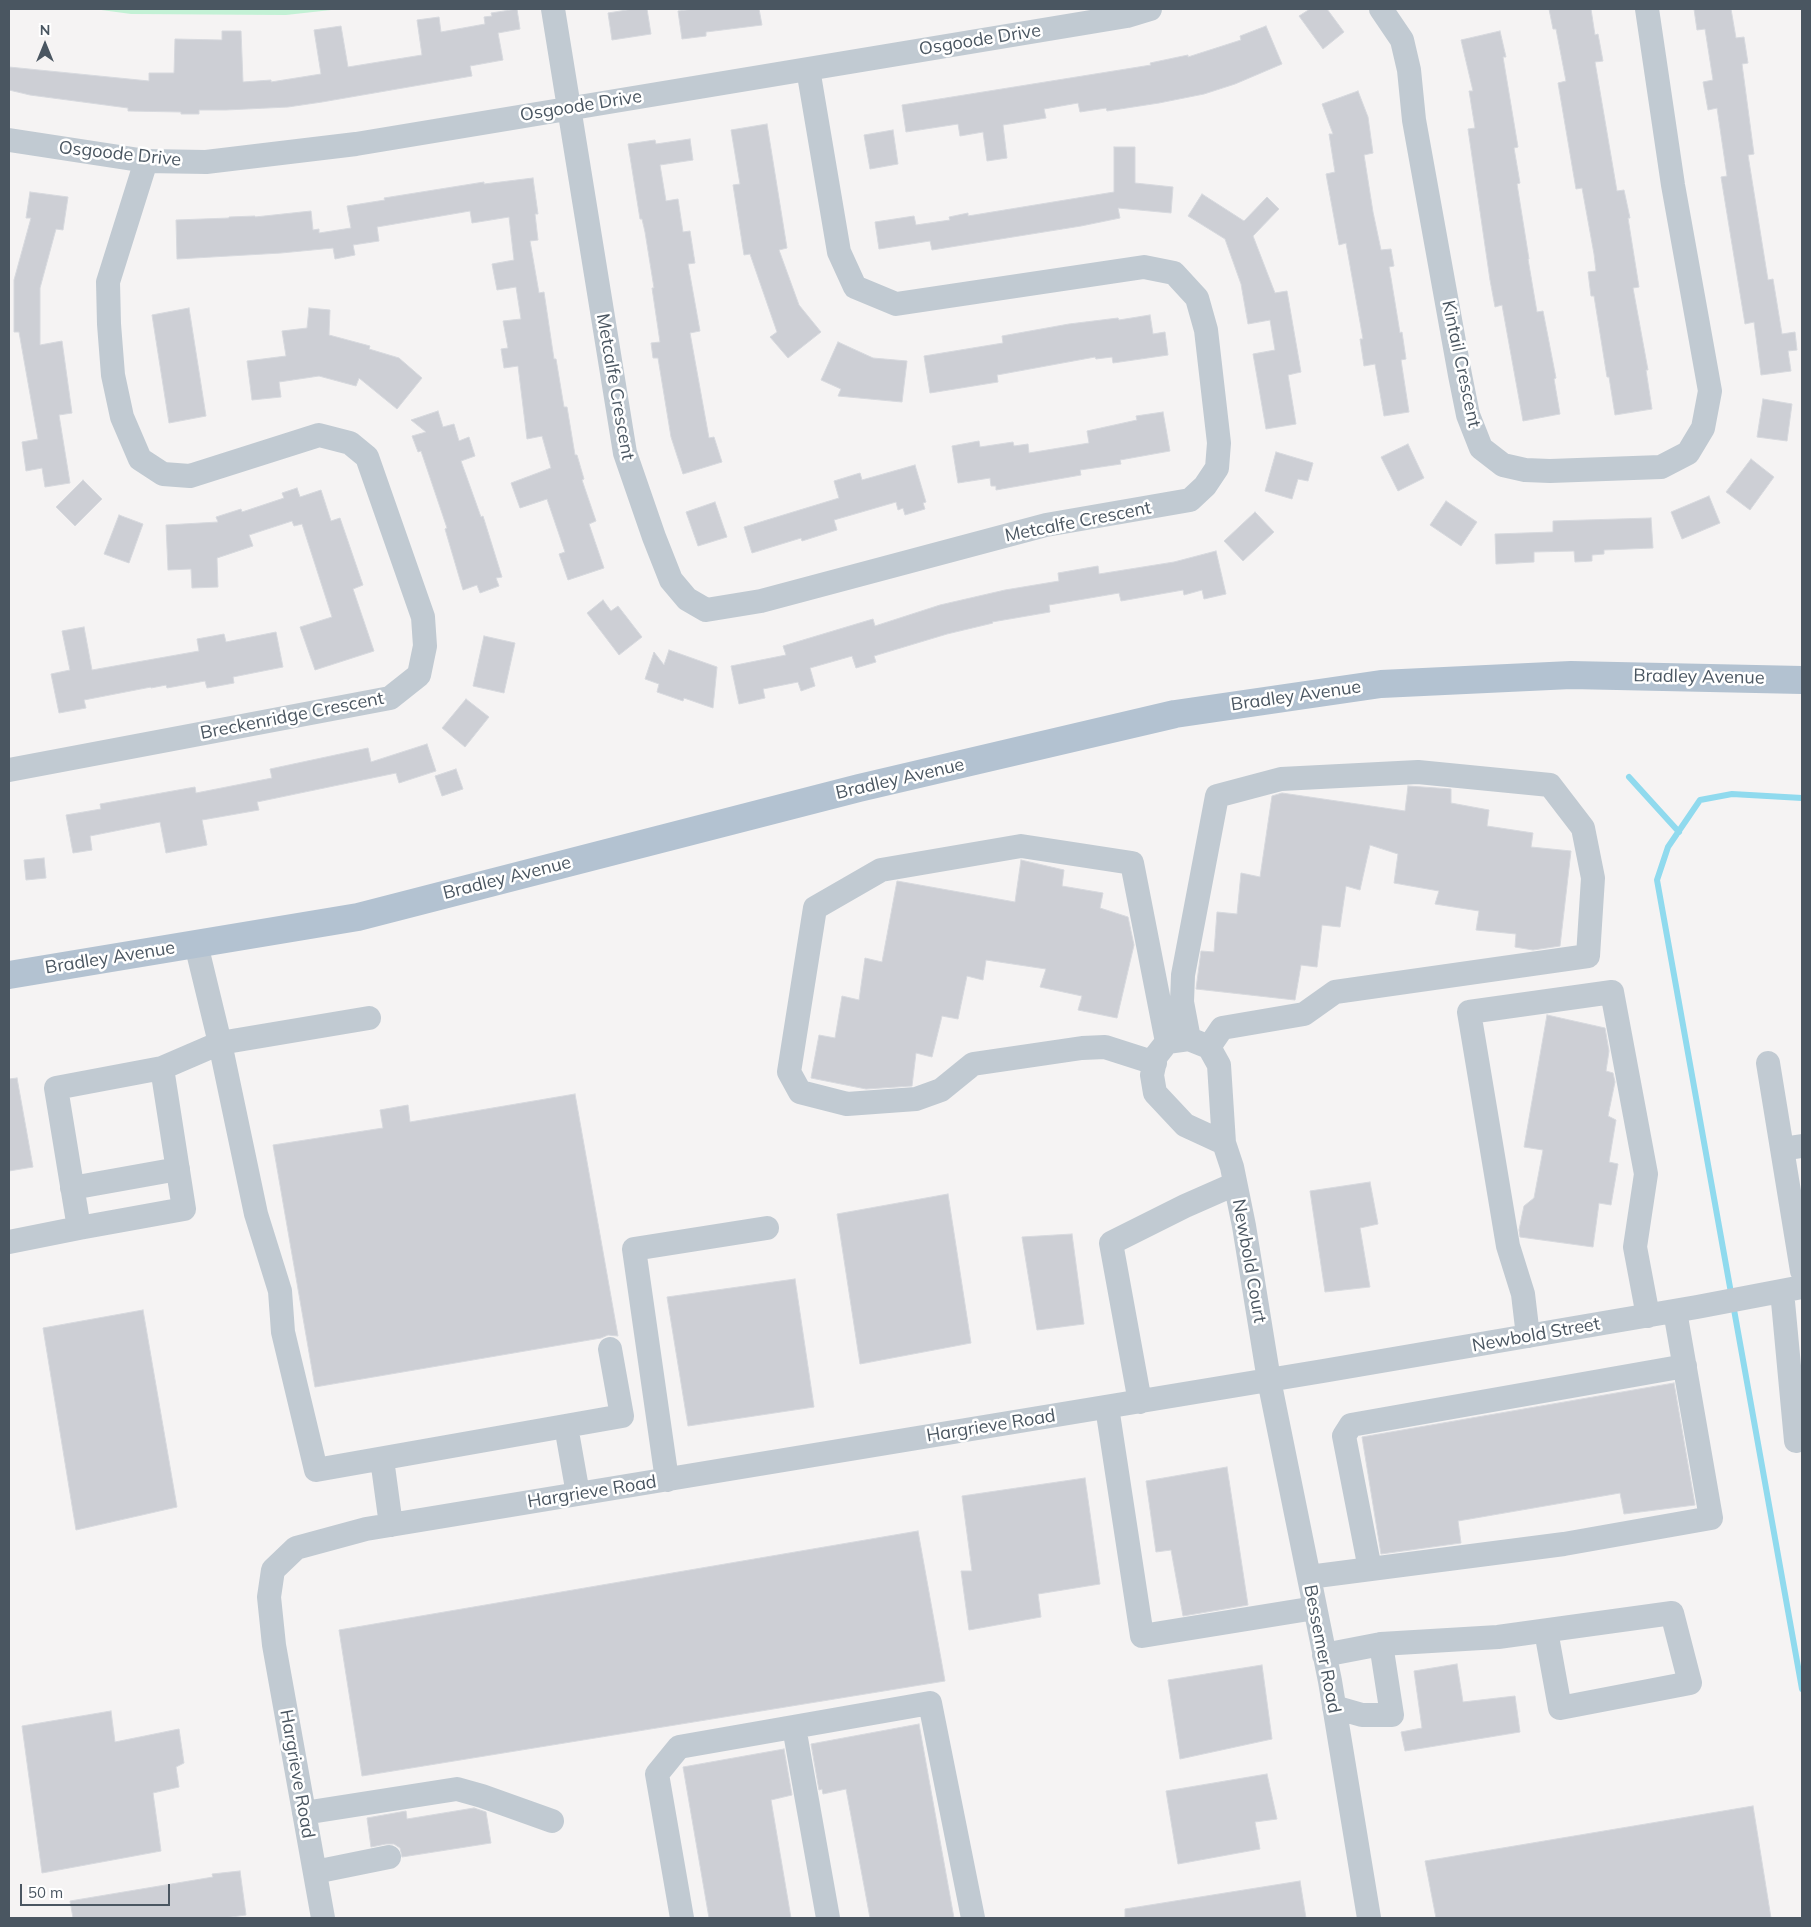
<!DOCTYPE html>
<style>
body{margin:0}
#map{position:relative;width:1811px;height:1927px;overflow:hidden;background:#f5f3f3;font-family:Mulish,sans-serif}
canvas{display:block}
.frame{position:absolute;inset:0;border:10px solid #4a5661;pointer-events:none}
.north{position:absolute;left:20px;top:20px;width:50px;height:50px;-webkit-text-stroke:4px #fff;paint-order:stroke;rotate:0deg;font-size:14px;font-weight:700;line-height:20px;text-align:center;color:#4a5661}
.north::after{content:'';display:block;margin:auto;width:18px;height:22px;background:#4a5661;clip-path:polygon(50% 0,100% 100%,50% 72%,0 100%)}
.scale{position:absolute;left:20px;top:1884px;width:150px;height:22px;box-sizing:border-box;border:2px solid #4a5661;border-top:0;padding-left:6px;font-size:15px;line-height:18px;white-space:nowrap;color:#4a5661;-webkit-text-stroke:4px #fff;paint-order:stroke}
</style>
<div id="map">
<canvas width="1811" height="1927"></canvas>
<div class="frame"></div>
<div class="north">N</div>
<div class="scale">50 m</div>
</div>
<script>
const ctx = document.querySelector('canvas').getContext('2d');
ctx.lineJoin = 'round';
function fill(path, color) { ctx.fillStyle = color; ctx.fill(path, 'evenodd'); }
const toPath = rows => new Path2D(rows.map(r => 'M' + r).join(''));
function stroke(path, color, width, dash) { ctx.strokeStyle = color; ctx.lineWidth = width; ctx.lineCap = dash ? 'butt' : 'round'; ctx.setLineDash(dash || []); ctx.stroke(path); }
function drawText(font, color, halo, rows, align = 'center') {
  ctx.font = font + ' Mulish,sans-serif'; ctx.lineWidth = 5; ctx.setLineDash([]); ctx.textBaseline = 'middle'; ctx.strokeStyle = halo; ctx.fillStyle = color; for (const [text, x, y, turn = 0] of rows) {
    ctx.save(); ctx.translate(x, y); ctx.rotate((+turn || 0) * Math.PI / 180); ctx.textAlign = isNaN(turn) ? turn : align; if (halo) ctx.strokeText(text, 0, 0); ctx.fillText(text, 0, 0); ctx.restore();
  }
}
fill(toPath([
 [94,9,340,9,286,15,131,14]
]), '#c3f1d5');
stroke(toPath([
 [1629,777,1679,832],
 [1802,798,1732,794,1700,800,1668,847,1657,880,1802,1689]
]), '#90daee', 6);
const building = toPath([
 [517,9,520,29,498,33,503,60,470,66,472,76,322,102,288,107,226,110,199,110,199,114,181,114,181,112,128,111,128,108,30,95,9,90,9,67,149,81,149,73,174,73,175,39,222,40,222,31,241,31,243,82,271,80,271,82,321,74,314,30,341,26,348,67,422,55,417,20,439,17,441,32,485,24,484,17,492,16,491,13,517,9],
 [633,9,647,9,651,34,612,40,608,13,633,9],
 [695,9,759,9,762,25,706,32,706,36,682,39,678,11,695,9],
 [1310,9,1327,9,1344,32,1323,49,1299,16,1310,9],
 [1549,9,1591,9,1595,35,1598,34,1603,61,1595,62,1617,191,1624,190,1630,218,1628,218,1639,287,1633,288,1648,370,1646,370,1652,409,1615,415,1609,377,1607,377,1594,296,1591,296,1588,272,1596,271,1594,254,1582,188,1576,189,1558,83,1566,81,1556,29,1553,29,1549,9],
 [1694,9,1731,9,1736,38,1744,37,1748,63,1742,64,1754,154,1748,155,1768,280,1773,279,1782,334,1795,332,1797,350,1788,351,1791,371,1761,375,1754,322,1745,324,1721,177,1727,176,1717,108,1708,110,1703,82,1713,80,1705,29,1697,30,1694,9],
 [1266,26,1282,64,1235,84,1204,94,1159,103,1107,111,1106,108,1080,112,1078,103,1044,109,1046,118,1003,125,1007,158,987,161,983,132,960,136,958,124,906,132,902,105,1151,65,1150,63,1188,55,1188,57,1241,40,1240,36,1266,26],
 [1500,31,1506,57,1503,57,1518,147,1514,148,1520,183,1517,184,1529,259,1528,259,1537,312,1543,311,1556,378,1554,379,1560,414,1523,421,1502,305,1495,307,1490,280,1468,129,1475,128,1469,91,1473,91,1461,40,1500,31],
 [1358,91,1368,117,1373,153,1364,155,1373,212,1381,250,1391,249,1394,266,1389,267,1391,278,1400,333,1402,332,1406,359,1401,360,1409,412,1384,416,1375,364,1364,366,1360,339,1363,339,1346,243,1339,245,1326,174,1335,172,1329,134,1333,134,1322,104,1358,91],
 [767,124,787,248,779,250,799,305,821,332,788,358,770,337,777,332,750,254,744,255,733,185,740,184,731,130,767,124],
 [893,130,898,164,870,169,864,135,893,130],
 [690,139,693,160,660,165,666,201,678,199,683,232,690,231,695,263,688,264,700,331,690,333,709,438,714,437,722,462,683,474,671,437,658,358,653,358,651,343,660,342,652,288,654,288,645,232,642,219,640,219,628,144,655,140,656,144,690,139],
 [1114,147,1135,147,1135,183,1173,187,1171,213,1118,208,1120,218,1081,226,932,250,930,241,879,249,875,222,914,216,916,225,950,220,949,217,968,213,968,216,1114,192,1114,147],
 [533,178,538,214,535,214,538,240,530,241,539,293,544,292,554,359,556,359,564,407,567,407,575,455,577,455,584,479,582,480,596,521,589,524,604,568,568,580,559,554,565,552,547,499,520,508,511,483,551,468,542,436,527,439,518,366,504,368,501,349,508,348,503,321,521,319,516,287,497,290,492,264,514,260,509,217,472,223,470,211,377,227,379,241,353,245,355,255,335,259,333,248,281,253,177,259,176,220,229,218,229,217,255,216,255,217,311,211,313,230,319,229,319,233,351,228,347,206,385,200,384,198,484,182,484,184,533,178],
 [30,192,68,197,63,230,56,229,40,288,40,345,62,341,72,413,59,415,70,483,45,487,42,468,26,471,22,442,38,439,19,332,14,332,14,280,31,218,26,218,30,192],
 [1202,194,1244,221,1267,197,1279,209,1253,236,1275,293,1287,291,1301,372,1288,375,1296,424,1266,429,1253,354,1275,350,1270,320,1248,324,1241,284,1225,239,1188,216,1202,194],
 [189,308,206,416,169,423,152,315,189,308],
 [309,308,330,310,329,335,370,346,369,349,399,358,422,378,397,409,359,378,356,386,319,376,279,382,281,397,252,400,247,361,286,356,282,331,307,328,309,308],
 [1150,315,1153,334,1165,332,1168,355,1113,363,1112,357,1096,359,1095,357,997,375,998,382,930,393,924,356,1003,343,1002,336,1069,324,1118,318,1119,320,1150,315],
 [838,342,873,358,907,361,902,402,838,396,841,389,821,380,838,342],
 [1763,399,1792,404,1787,441,1757,437,1763,399],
 [438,411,443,427,454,424,459,441,469,437,475,456,461,461,481,517,483,516,502,577,496,578,499,586,480,593,477,585,463,590,445,529,447,528,421,451,418,452,412,436,426,432,411,420,438,411],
 [1163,412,1170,451,1120,460,1121,464,1080,470,1081,475,996,490,996,486,991,486,990,478,958,483,952,446,979,441,980,447,1013,442,1014,446,1028,444,1029,453,1089,443,1087,431,1137,420,1136,416,1163,412],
 [1408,444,1424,478,1398,491,1381,457,1408,444],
 [1276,452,1313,463,1308,481,1298,479,1292,499,1265,491,1276,452],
 [1751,459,1774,477,1750,510,1726,492,1751,459],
 [915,465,926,502,923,503,925,509,905,515,903,508,898,510,896,502,834,520,837,530,802,541,801,538,752,553,744,527,839,498,834,481,860,473,862,480,915,465],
 [83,480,102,499,75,526,56,507,83,480],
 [297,488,300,497,321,490,331,521,340,518,363,585,353,589,374,651,315,670,300,627,332,617,302,524,294,526,292,521,249,535,253,546,217,558,218,587,192,588,191,569,168,570,166,525,218,522,216,517,241,509,242,512,284,498,282,493,297,488],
 [1709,496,1720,523,1682,539,1671,512,1709,496],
 [1446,501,1477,522,1461,546,1430,525,1446,501],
 [715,502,727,537,698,546,686,512,715,502],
 [1255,512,1274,532,1243,561,1224,541,1255,512],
 [119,515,143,524,129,563,104,554,119,515],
 [1651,518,1653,548,1604,550,1604,554,1592,555,1592,561,1575,562,1574,551,1534,552,1534,562,1496,564,1495,534,1553,532,1553,521,1651,518],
 [1216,551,1226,594,1204,599,1202,590,1184,595,1183,590,1121,601,1119,593,1049,605,1050,612,992,622,993,623,947,634,874,656,876,662,856,668,852,656,810,668,815,686,801,691,798,682,763,689,765,698,739,704,731,666,786,655,783,646,873,619,875,626,940,605,1005,590,1059,581,1058,573,1098,566,1099,574,1174,562,1216,551],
 [603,600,611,611,618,606,642,637,619,655,587,613,603,600],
 [84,627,92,670,199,651,197,639,224,634,226,642,276,632,283,667,233,677,234,683,207,688,205,681,167,688,166,685,151,688,151,687,84,700,86,708,59,713,51,674,70,670,62,631,84,627],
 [484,636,515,643,504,693,473,686,484,636],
 [669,650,717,667,713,708,684,698,683,701,657,692,659,684,645,679,654,652,664,665,669,650],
 [466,699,489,717,465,747,442,728,466,699],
 [427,744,436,771,399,783,396,773,257,802,259,810,202,820,207,845,166,853,160,822,90,836,92,850,73,853,66,815,101,809,100,804,195,787,196,793,272,778,270,769,368,748,371,762,427,744],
 [456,769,463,789,442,796,435,776,456,769],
 [1408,786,1451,789,1451,803,1489,810,1487,826,1533,833,1531,847,1571,851,1560,946,1533,950,1515,947,1516,934,1476,930,1479,911,1435,904,1439,891,1394,883,1398,854,1370,845,1360,890,1346,886,1340,927,1322,925,1317,967,1301,965,1295,1000,1196,989,1201,951,1214,952,1217,912,1237,914,1241,873,1260,877,1272,796,1282,793,1405,811,1408,786],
 [44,858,46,878,26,880,24,860,44,858],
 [1021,860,1064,870,1062,886,1103,893,1100,908,1128,917,1134,945,1117,1018,1078,1010,1082,996,1040,987,1046,969,986,960,983,980,967,976,958,1019,942,1016,932,1057,916,1053,912,1086,866,1089,811,1078,819,1035,835,1038,842,996,859,1000,865,958,882,962,897,881,1015,902,1021,860],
 [1547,1015,1605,1028,1609,1051,1606,1071,1613,1073,1615,1082,1608,1116,1616,1120,1609,1162,1618,1164,1611,1205,1599,1203,1593,1247,1520,1237,1519,1230,1524,1206,1534,1198,1543,1150,1524,1147,1547,1015],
 [17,1078,33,1167,9,1171,9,1079,17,1078],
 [575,1094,618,1336,608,1335,601,1338,315,1387,273,1145,383,1128,380,1110,408,1105,410,1122,575,1094],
 [1370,1182,1378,1224,1360,1228,1370,1287,1325,1292,1310,1191,1370,1182],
 [948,1194,971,1343,860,1364,837,1214,948,1194],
 [1072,1234,1084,1324,1037,1330,1022,1237,1072,1234],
 [795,1279,814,1407,688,1426,667,1297,795,1279],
 [143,1310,177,1507,76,1530,43,1328,143,1310],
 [1674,1383,1695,1505,1624,1514,1620,1493,1458,1521,1461,1543,1381,1554,1362,1437,1674,1383],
 [1227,1467,1248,1605,1183,1616,1171,1550,1156,1552,1146,1481,1227,1467],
 [1085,1478,1100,1584,1038,1594,1041,1617,969,1630,961,1571,972,1571,962,1496,1085,1478],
 [918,1531,945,1681,362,1776,339,1630,918,1531],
 [1457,1664,1463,1702,1515,1696,1520,1732,1405,1751,1401,1732,1422,1728,1414,1671,1457,1664],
 [1262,1665,1272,1739,1180,1759,1168,1680,1262,1665],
 [111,1711,115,1742,179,1729,184,1763,176,1767,179,1787,153,1793,161,1851,42,1873,22,1726,111,1711],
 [919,1724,954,1918,870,1918,846,1789,823,1794,822,1789,819,1790,811,1744,919,1724],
 [784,1749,792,1795,771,1800,791,1918,709,1918,683,1767,784,1749],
 [1267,1774,1277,1819,1255,1822,1260,1849,1178,1864,1166,1791,1267,1774],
 [1753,1806,1771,1918,1436,1918,1425,1861,1753,1806],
 [474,1808,486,1812,491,1843,402,1857,400,1848,394,1844,386,1844,371,1847,367,1818,406,1811,407,1819,474,1808],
 [240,1871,246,1915,224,1918,73,1918,70,1901,213,1877,212,1874,240,1871],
 [1300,1881,1306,1918,1125,1918,1125,1909,1300,1881]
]);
fill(building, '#cdcfd5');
stroke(building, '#d7d9de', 1);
stroke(toPath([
 [553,9,625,453,654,537,671,580,687,599,706,610,761,601,1046,525,1190,500,1205,486,1217,468,1219,443,1206,330,1197,298,1174,273,1144,267,896,304,855,287,839,252,808,69],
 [1381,9,1402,40,1409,70,1414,120,1460,375,1468,415,1481,448,1503,465,1525,470,1550,471,1661,467,1688,453,1703,428,1710,391,1673,185,1647,9],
 [9,140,146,161,206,162,356,144,1127,16,1150,9],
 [9,770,390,698,419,675,425,646,423,617,367,457,350,443,319,435,190,476,163,474,140,459,122,417,113,375,109,324,108,282,146,161],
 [369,1018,220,1043,256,1214,280,1291,283,1332,316,1470,622,1416,610,1349],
 [1189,1039,1182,1002,1183,975,1217,796,1281,779,1418,772,1550,785,1583,828,1593,878,1588,956,1335,992,1304,1014,1222,1028,1209,1047],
 [1155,1063,1105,1047,1082,1048,973,1064,941,1090,916,1099,847,1104,800,1092,789,1072,815,908,881,870,1021,846,1132,863,1167,1042],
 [1768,1063,1802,1271],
 [162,1068,184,1209,79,1228,56,1088,162,1068,220,1043,196,944],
 [1224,1143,1185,1125,1155,1093,1152,1075,1156,1056,1167,1042,1189,1039,1209,1047,1219,1065,1224,1143,1232,1167,1244,1226,1269,1380,1330,1681,1369,1918],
 [1782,1149,1802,1146],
 [72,1188,178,1169],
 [9,1242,79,1228],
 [1782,1291,1796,1441],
 [1528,1336,1523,1294,1508,1246,1469,1012,1612,992,1646,1174,1635,1247,1648,1316],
 [1140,1402,1111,1243,1185,1206,1235,1184],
 [1107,1407,1142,1636,1315,1608],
 [566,1426,578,1494],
 [382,1459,391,1525],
 [667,1480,634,1249,767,1228],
 [1370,1569,1344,1436,1351,1425,1685,1366],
 [1309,1577,1564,1544,1711,1518,1675,1311],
 [1381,1644,1498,1637,1672,1613,1690,1683,1560,1708,1546,1631],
 [1324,1655,1381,1644,1392,1715,1362,1715,1334,1707],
 [794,1727,828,1918],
 [304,1813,457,1789,482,1796,552,1821],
 [315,1872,389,1857],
 [323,1918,274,1645,269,1597,273,1570,296,1548,366,1529,1323,1371,1697,1307,1802,1287],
 [682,1918,657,1774,679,1747,930,1703,973,1918]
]), '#c1cad2', 24);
stroke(toPath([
 [9,975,358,917,859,788,1175,714,1381,684,1571,675,1802,680]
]), '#b3c2d1', 28);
drawText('18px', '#4a5661', '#fff', [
 ["Osgoode Drive",980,40,-9],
 ["Osgoode Drive",581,106,-9],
 ["Osgoode Drive",120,154,6],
 ["Kintail Crescent",1461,364,78],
 ["Metcalfe Crescent",615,387,80],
 ["Metcalfe Crescent",1078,522,-11],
 ["Bradley Avenue",1699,677,1],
 ["Bradley Avenue",1296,696,-8],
 ["Breckenridge Crescent",292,716,-11],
 ["Bradley Avenue",900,779,-13],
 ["Bradley Avenue",507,878,-14],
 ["Bradley Avenue",110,958,-9],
 ["Newbold Court",1249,1261,80],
 ["Newbold Street",1536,1335,-10],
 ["Hargrieve Road",991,1426,-9],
 ["Hargrieve Road",592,1492,-9],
 ["Bessemer Road",1322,1649,79],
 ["Hargrieve Road",297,1774,80]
]);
</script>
